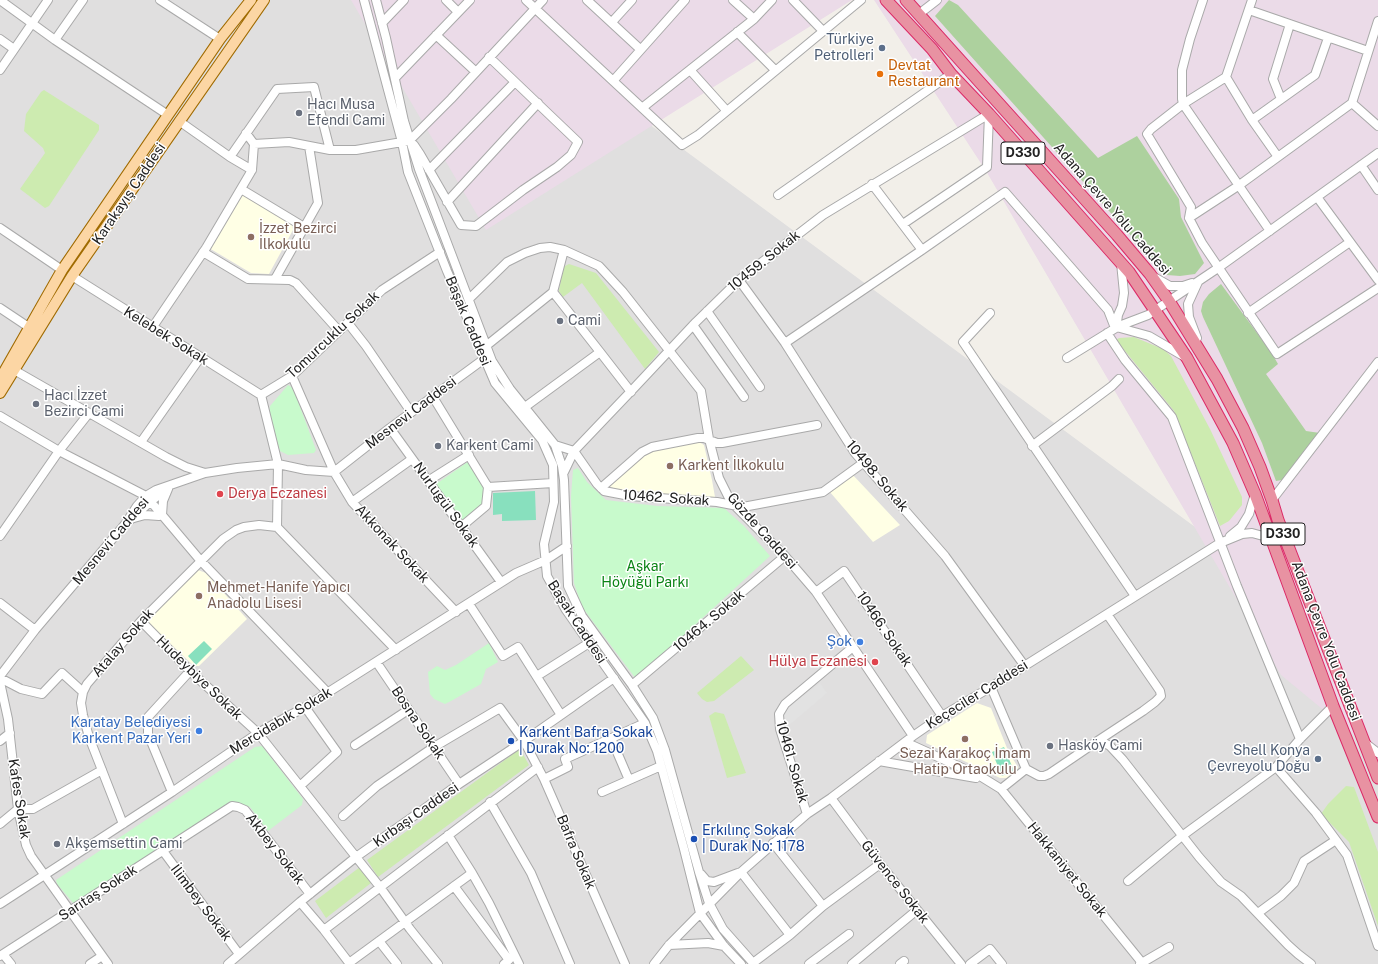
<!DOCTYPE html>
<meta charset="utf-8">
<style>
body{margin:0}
canvas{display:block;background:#f2efe9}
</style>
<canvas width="1378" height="964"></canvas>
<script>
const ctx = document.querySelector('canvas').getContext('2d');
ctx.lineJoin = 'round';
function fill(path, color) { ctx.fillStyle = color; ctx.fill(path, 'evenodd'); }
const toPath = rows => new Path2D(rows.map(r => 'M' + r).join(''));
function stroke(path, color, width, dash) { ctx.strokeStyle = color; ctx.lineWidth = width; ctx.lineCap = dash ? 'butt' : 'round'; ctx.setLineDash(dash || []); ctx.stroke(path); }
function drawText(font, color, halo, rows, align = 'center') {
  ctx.font = font + ' "Public Sans",sans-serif'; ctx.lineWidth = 3; ctx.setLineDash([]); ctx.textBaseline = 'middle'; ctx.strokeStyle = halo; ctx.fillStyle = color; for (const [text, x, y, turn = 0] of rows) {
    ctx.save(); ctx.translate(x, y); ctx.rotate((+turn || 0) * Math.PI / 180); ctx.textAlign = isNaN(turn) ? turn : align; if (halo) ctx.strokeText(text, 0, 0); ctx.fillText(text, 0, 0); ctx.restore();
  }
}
fill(toPath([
 [0,0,481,0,1378,662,1378,964,0,964]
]), '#e0dfdf');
fill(toPath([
 [351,0,852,0,486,230],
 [874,0,1378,0,1378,755,1281,675,986,171]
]), '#ebdbe8');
fill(toPath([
 [244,195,292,222,293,230,269,274,251,273,209,248,240,197],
 [699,442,704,445,712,480,715,497,714,499,633,492,620,491,609,486,612,482,647,452],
 [852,474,900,525,873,542,829,491],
 [198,570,206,573,247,619,199,666,194,666,148,623,150,619,193,573],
 [977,703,991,708,1009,753,1018,767,1017,771,1007,778,1000,778,926,743,927,735]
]), '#ffffe5');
fill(toPath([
 [44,90,99,125,99,130,49,206,45,208,20,189,45,153,43,148,24,131,26,114,41,92],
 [569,264,596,273,659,352,645,369,582,283,563,297,559,291,563,267],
 [1134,337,1163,349,1171,356,1210,429,1242,497,1242,505,1229,521,1220,526,1174,411,1116,340,1119,338],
 [741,656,754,670,714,701,707,702,702,699,697,693],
 [715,712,724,714,746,773,727,778,709,716],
 [520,749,529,765,378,877,367,860],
 [1346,786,1354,787,1378,852,1378,926,1349,842,1321,814,1328,804],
 [360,867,371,883,326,918,315,901]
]), '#cdebb0');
fill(toPath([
 [949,0,958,5,1098,158,1137,136,1179,199,1181,217,1204,263,1195,274,1180,276,1167,275,1143,249,935,16],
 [1221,284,1271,352,1278,364,1266,374,1306,431,1320,433,1282,480,1276,481,1262,443,1203,317,1201,311,1203,302,1209,294]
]), '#add19e');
fill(toPath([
 [288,385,293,388,316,450,314,453,288,455,280,451,269,415,270,406],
 [469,461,486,487,485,504,462,523,431,482,435,478,439,482],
 [578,468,587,482,606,500,657,506,724,508,744,526,770,556,636,679,582,607,574,583,571,496,573,470],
 [489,643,498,662,486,669,481,684,451,701,445,704,434,699,430,694,428,672,437,666,445,670,456,665],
 [262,746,303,799,302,805,268,831,250,807,237,803,231,803,74,904,57,884,56,880,255,747]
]), '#c8facc');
fill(toPath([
 [535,491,536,520,502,521,502,514,493,515,493,493],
 [204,641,212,649,196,665,188,656],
 [1004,747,1014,771,1002,776,992,752]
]), '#88e0be');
fill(toPath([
 [820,683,827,693,786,728,783,714,790,706]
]), '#e2e2e2');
const minor = toPath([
 [0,0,55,40,168,115],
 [160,0,220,39],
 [364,0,402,142,408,172,447,271,495,383,542,440,553,465,554,502,544,544,547,576,566,610,645,723,657,751,684,849,700,913,724,946,741,964],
 [376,0,386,38,404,121,419,169,492,361,510,389,555,445,562,466,564,480,568,586,582,616,632,685,653,718,665,750,699,872,709,903,723,929,754,964],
 [446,0,458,12],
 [526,0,682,145,698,135,861,0],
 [587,0,640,49],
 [733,0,754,19],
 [793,0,823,31],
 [1203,0,1190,39,1182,70,1182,99,1183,104,1151,129,1147,134,1191,207,1189,218,1202,243,1277,354,1378,288],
 [1252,0,1226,77,1252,120,1278,157],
 [1249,10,1368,51],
 [919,14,937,0],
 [612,22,632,0],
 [382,23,404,0],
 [737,32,775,70],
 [436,35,476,72],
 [0,39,14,49],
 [55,40,83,0],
 [0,70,48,0],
 [690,70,726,110],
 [1226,77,1183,104,1270,231],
 [395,78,470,0],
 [613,81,685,0],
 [1281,99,1273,79,1290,24],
 [1352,103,1378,126],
 [642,108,754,19,772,0],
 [1252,120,1315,75,1328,38],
 [246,133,254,144,252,170],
 [254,144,289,142,330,150,356,150,402,142,410,140,451,99,543,0],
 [414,145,420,154,461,225,476,226,523,190,557,167,571,155,578,142,489,57],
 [230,157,277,89,314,87,330,150],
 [1361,165,1378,190],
 [429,170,515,82],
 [872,184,922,250],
 [241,189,304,227],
 [778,195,951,74],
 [1317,197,1378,280],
 [447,202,538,103],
 [1189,218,1238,186,1352,103,1378,21],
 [903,224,987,167,989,114],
 [0,228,62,270],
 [203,252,248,279,290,280,296,283,339,331],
 [1121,263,1124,293,1122,306,1118,315,1117,322,1120,328,1149,336,1185,357],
 [72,276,261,395],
 [1154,277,1170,286,1183,286,1192,283],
 [275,279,318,203,309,146],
 [739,280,785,343,855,453,945,556,1024,665],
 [469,299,507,262,525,253,540,248,550,247,564,250,599,266,623,292,701,391,709,439,719,478,728,496,735,506,785,556,816,592,913,736],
 [0,308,30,328],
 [707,311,760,387],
 [990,313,963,342,1135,596],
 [1248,313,1350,242],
 [348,323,366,346,411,412],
 [693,325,744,397],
 [152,328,206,248,252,170,230,157,179,121],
 [1107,333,1125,360,1172,417,1237,586,1300,739],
 [1197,338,1189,317,1188,304,1198,282],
 [785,343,922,250,1005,192,1108,310,1115,328],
 [486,346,553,292,564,250],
 [600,352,631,392],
 [1067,358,1119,326,1148,315,1218,268,1378,153],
 [14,370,166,457,186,467,205,473],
 [292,376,334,472,352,502,456,612],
 [433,397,488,487,553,483],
 [525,407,600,352,553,292],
 [0,416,59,451,146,496,200,560,328,693],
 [390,428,501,582],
 [141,442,200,358],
 [555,445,574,451],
 [1032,446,1112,386,1119,379],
 [574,451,597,484,604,491,609,492,630,496,717,502,743,507,823,492,863,463],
 [564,472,574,451,635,387,696,322,739,280,823,215,989,114],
 [428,481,469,455],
 [601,488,642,452,652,447,698,438,704,438,717,443,722,443,817,425],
 [1272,500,1378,362],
 [352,502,412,459],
 [162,515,163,501,168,489],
 [134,518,145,515,159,516],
 [129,521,151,501,165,491],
 [461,527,486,506,488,487],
 [0,536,59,451,89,413],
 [1230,536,1241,527,1249,514,1255,494],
 [816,592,844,571,942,716],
 [0,603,35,630],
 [469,604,503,656,518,647,561,715],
 [141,621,190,671,258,733,356,857,380,887,410,929,438,964],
 [396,650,277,527,278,464,261,395,292,376,382,290,440,252],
 [377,663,459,784],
 [0,676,35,630,126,523,137,506,146,496,156,490,205,473,237,468,278,464,306,470,334,472,390,428,484,359],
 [537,676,589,643],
 [0,678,21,689,42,694,62,673,83,692],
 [0,682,8,719,18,809,26,845,31,856,108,964],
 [632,685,785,556],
 [991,687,1026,769,1001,789],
 [611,738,629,780],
 [1099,740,1143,711,1155,702,1161,696,1160,691,1107,614],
 [0,741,10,733],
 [905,742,980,776,1001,789,1143,964],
 [1365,743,1378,753],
 [355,745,408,710],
 [879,761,976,778],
 [1276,767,1316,813,1347,855,1378,946],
 [1026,769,1039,776,1044,776,1049,774,1099,740,1110,746,1123,760,1199,857,1221,882,1241,896,1288,945,1298,954,1311,964],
 [544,779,568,767,565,759,645,723],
 [300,786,337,752,305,707],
 [172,792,148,734,148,717,190,671],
 [602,792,661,766],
 [831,798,880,864,961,964],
 [490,802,531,873,570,964],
 [807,814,780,729,779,714,785,704,853,647],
 [343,816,377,786,434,747,500,708,524,741,544,779,625,964],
 [0,824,18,809,33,809,102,770],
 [123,824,89,737,83,715,81,703,83,692,87,684,141,621,223,539,236,530,244,527,259,525,277,527],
 [448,835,472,873,489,903,519,964],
 [773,843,823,906],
 [163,851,239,954],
 [741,872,790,935],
 [701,874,707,881,714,882,738,873],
 [1128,881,1182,836,1276,767,1300,739,1333,706],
 [454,886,509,960,504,964],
 [300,902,324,930,350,964],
 [0,904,172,792,258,733,305,707,516,573,546,560,567,546],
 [1258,913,1281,896,1294,883,1304,861,1336,840],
 [324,930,538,767],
 [379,941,397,964],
 [669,945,708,943,724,946],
 [3,954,11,964],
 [0,956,232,806,238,807,245,810,249,815,310,894],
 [349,963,472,873],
 [753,963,790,935,823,906,880,864],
 [90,964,102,956],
 [228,964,300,902,356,857,459,784,524,741,614,678],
 [654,964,669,945,741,872,807,814,831,798,913,736,942,716,991,687,1220,543,1242,534,1252,533,1263,536,1273,543],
 [809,964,849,934],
 [852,964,917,910],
 [900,964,904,961],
 [970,964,990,949,1002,964],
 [1140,964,1169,947]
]);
const major = toPath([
 [0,379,62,270,220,39,251,0],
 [0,393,72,276,264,0]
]);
const highway = toPath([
 [886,0,932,49,951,74,989,114,1129,272,1187,358,1233,443,1255,494,1333,706,1378,817],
 [906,0,1117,235,1150,274,1169,301,1217,379,1243,428,1260,467,1272,500,1278,520,1378,778]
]);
stroke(minor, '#a9a9a9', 10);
stroke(major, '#a06b00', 12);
stroke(highway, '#dc2a67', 13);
stroke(minor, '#fff', 8);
stroke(major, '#fcd6a4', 10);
stroke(highway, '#e892a2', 11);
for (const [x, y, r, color] of [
 [882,48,4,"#5c6f8a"],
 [880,74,4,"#e8710a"],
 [299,113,4,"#6b7280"],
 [251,237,4,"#8d6e63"],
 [560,321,4,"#6b7280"],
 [36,404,4,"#6b7280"],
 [438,446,4,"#6b7280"],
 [670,466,4,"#8d6e63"],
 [220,494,4,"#e0444e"],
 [199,596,4,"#8d6e63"],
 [860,642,4,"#3f7fe0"],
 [875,662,4,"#e0444e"],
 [199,731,4,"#3f7fe0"],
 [965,739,4,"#8d6e63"],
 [511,741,4,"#1a4fb4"],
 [1050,746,4,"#6b7280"],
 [1318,759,4,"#5c6f8a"],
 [694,839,4,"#1a4fb4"],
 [57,844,4,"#6b7280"]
]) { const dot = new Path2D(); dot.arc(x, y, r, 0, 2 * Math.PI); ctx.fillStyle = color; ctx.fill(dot); stroke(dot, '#fff', 1.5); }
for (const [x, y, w] of [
 [1023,153,44],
 [1283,534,44]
]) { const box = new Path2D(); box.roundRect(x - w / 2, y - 11, w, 22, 3); ctx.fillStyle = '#fff'; ctx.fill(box); stroke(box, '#222', 1); }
drawText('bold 13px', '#222', null, [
 ["D330",1023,153],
 ["D330",1283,534]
]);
drawText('14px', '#4e5e75', '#fff', [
 ["Türkiye",874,40],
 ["Petrolleri",874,56],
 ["Shell Konya",1310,751],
 ["Çevreyolu Doğu",1310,767]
], 'right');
drawText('14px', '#c56008', '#fff', [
 ["Devtat",888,66],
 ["Restaurant",888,82]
], 'left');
drawText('14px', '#5b616d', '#fff', [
 ["Hacı Musa",307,105],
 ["Efendi Cami",307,121],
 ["Cami",568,321],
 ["Hacı İzzet",44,396],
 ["Bezirci Cami",44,412],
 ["Karkent Cami",446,446],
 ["Hasköy Cami",1058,746],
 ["Akşemsettin Cami",65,844]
], 'left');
drawText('14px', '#222', '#fff', [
 ["Karakayış Caddesi",129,194,-56],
 ["Adana Çevre Yolu Caddesi",1112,209,49],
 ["10459. Sokak",764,261,-39],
 ["Başak Caddesi",468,321,67],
 ["Tomurcuklu Sokak",333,335,-43],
 ["Kelebek Sokak",166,336,32],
 ["Mesnevi Caddesi",411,413,-37],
 ["10498. Sokak",877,476,50],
 ["10462. Sokak",666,498,4],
 ["Nurlugül Sokak",446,505,54],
 ["Gözde Caddesi",762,531,48],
 ["Mesnevi Caddesi",111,541,-50],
 ["Akkonak Sokak",392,544,47],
 ["10464. Sokak",709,621,-40],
 ["Başak Caddesi",577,622,57],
 ["10466. Sokak",884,629,56],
 ["Adana Çevre Yolu Caddesi",1326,641,69],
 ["Atalay Sokak",123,643,-49],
 ["Hudeybiye Sokak",199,678,44],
 ["Keçeciler Caddesi",977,695,-32],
 ["Mercidabık Sokak",281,721,-31],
 ["Bosna Sokak",418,723,56],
 ["10461. Sokak",792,762,74],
 ["Kafes Sokak",19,799,81],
 ["Kırbaşı Caddesi",416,815,-35],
 ["Akbey Sokak",275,849,52],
 ["Bafra Sokak",576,852,67],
 ["Hakkaniyet Sokak",1067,870,51],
 ["Güvence Sokak",895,882,52],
 ["Sarıtaş Sokak",98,893,-33],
 ["İlimbey Sokak",201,903,53]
]);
drawText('14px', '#785e54', '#fff', [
 ["İzzet Bezirci",259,229],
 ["İlkokulu",259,245],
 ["Karkent İlkokulu",678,466],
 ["Mehmet-Hanife Yapıcı",207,588],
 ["Anadolu Lisesi",207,604],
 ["Sezai Karakoç İmam",965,754,"center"],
 ["Hatip Ortaokulu",965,770,"center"]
], 'left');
drawText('14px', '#be3a42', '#fff', [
 ["Derya Eczanesi",228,494],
 ["Hülya Eczanesi",867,662,"right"]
], 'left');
drawText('14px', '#0c8416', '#fff', [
 ["Aşkar",645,567],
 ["Höyüğü Parkı",645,583]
]);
drawText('14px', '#366cbe', '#fff', [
 ["Şok",852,642],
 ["Karatay Belediyesi",191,723],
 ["Karkent Pazar Yeri",191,739]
], 'right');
drawText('14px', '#164399', '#fff', [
 ["Karkent Bafra Sokak",519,733],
 ["| Durak No: 1200",519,749],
 ["Erkılınç Sokak",702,831],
 ["| Durak No: 1178",702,847]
], 'left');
</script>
